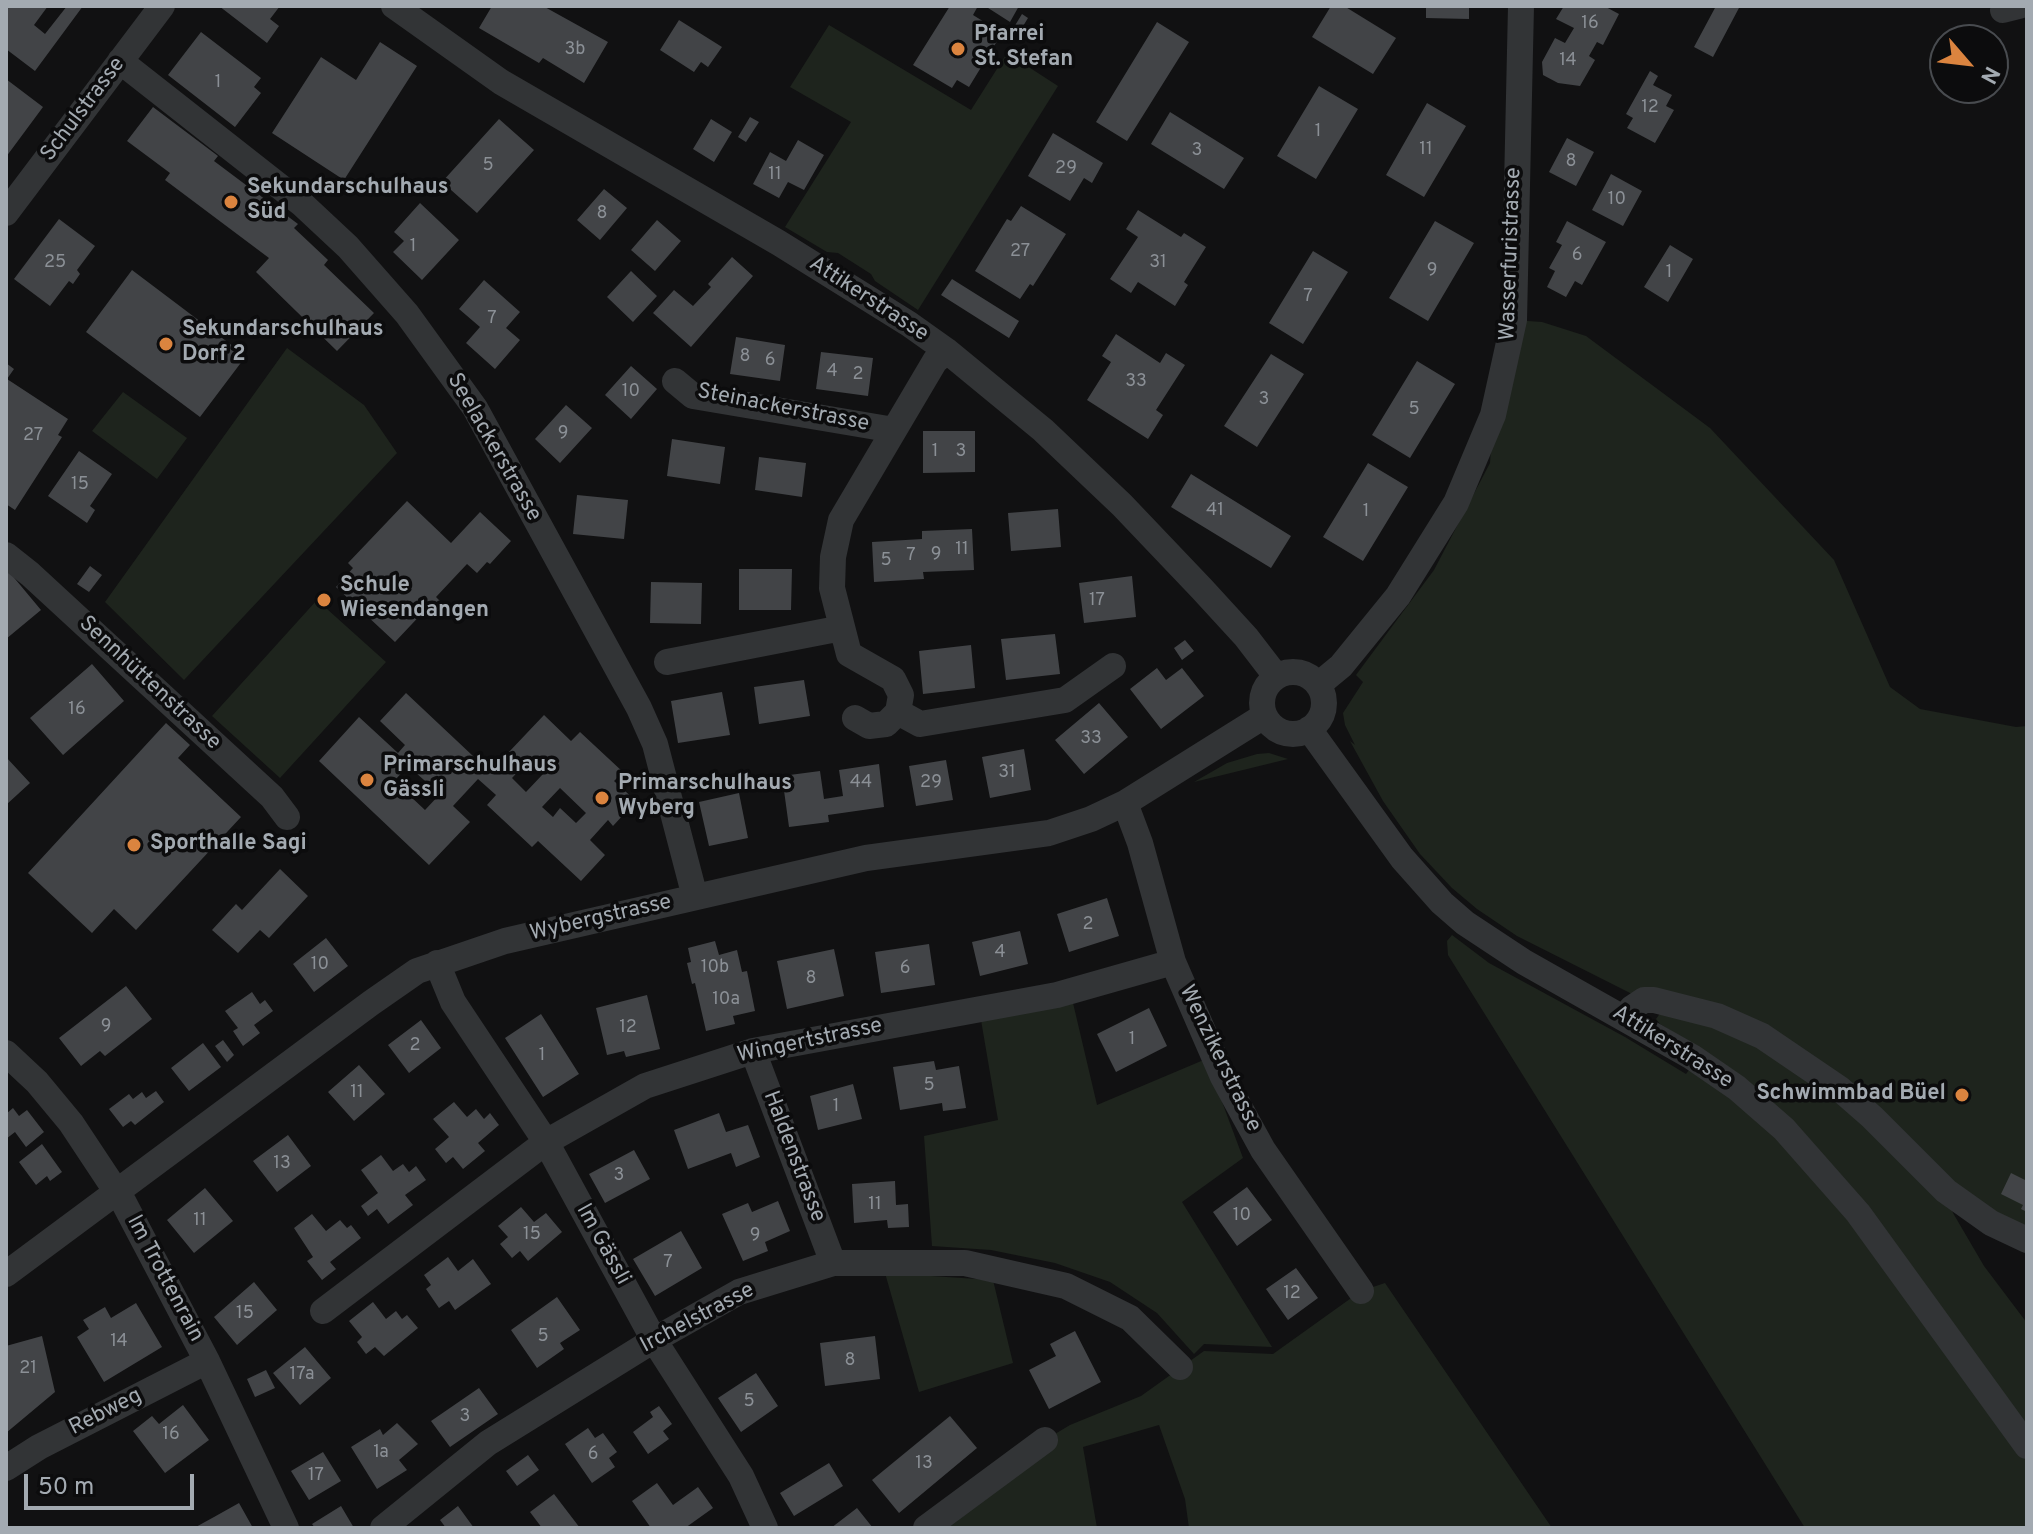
<!DOCTYPE html>
<meta charset="utf-8">
<style>
body{margin:0}
#map{position:relative;width:2033px;height:1534px;overflow:hidden;background:#111112;font-family:Overpass,sans-serif}
canvas{display:block}
.frame{position:absolute;inset:0;border:8px solid #a3aab1;pointer-events:none}
.north{position:absolute;left:1929px;top:24px;width:80px;height:80px;box-sizing:border-box;background:#0c0c0d;border:2px solid #484b4f;border-radius:50%;rotate:118deg;font-size:22px;font-weight:700;line-height:32px;text-align:center;color:#a3aab1}
.north::after{content:'';display:block;margin:auto;width:28px;height:36px;background:#db843f;clip-path:polygon(50% 0,100% 100%,50% 72%,0 100%)}
.scale{position:absolute;left:24px;top:1474px;width:170px;height:36px;box-sizing:border-box;border:4px solid #a3aab1;border-top:0;padding-left:10px;font-size:24px;line-height:28px;white-space:nowrap;color:#a3aab1;-webkit-text-stroke:6px #0c0c0d;paint-order:stroke}
</style>
<div id="map">
<canvas width="2033" height="1534"></canvas>
<div class="frame"></div>
<div class="north">N</div>
<div class="scale">50 m</div>
</div>
<script>
const ctx = document.querySelector('canvas').getContext('2d');
ctx.lineJoin = 'round';
function fill(path, color) { ctx.fillStyle = color; ctx.fill(path, 'evenodd'); }
const toPath = rows => new Path2D(rows.map(r => 'M' + r).join(''));
function stroke(path, color, width, dash) { ctx.strokeStyle = color; ctx.lineWidth = width; ctx.lineCap = dash ? 'butt' : 'round'; ctx.setLineDash(dash || []); ctx.stroke(path); }
function drawText(font, color, halo, rows, align = 'center') {
  ctx.font = font + ' Overpass,sans-serif'; ctx.lineWidth = 7; ctx.setLineDash([]); ctx.textBaseline = 'middle'; ctx.strokeStyle = halo; ctx.fillStyle = color; for (const [text, x, y, turn = 0] of rows) {
    ctx.save(); ctx.translate(x, y); ctx.rotate((+turn || 0) * Math.PI / 180); ctx.textAlign = isNaN(turn) ? turn : align; if (halo) ctx.strokeText(text, 0, 0); ctx.fillText(text, 0, 0); ctx.restore();
  }
}
fill(toPath([
 [829,25,971,110,1007,53,1058,86,918,310,875,281,871,274,838,253,827,252,785,227,851,122,790,87],
 [1514,320,1542,322,1586,336,1710,428,1834,560,1890,687,1920,709,2016,727,2027,726,2027,1240,1947,1193,1953,1213,1984,1266,2027,1323,2027,1528,1805,1528,1448,955,1447,941,1452,935,1489,963,1625,1037,1686,1074,1703,1051,1660,1024,1656,1019,1661,1012,1644,1000,1517,936,1477,909,1452,888,1420,854,1383,801,1350,741,1355,745,1345,725,1343,713,1363,682,1356,675,1434,570,1490,463,1493,415],
 [287,348,364,405,397,453,184,680,105,602],
 [123,392,187,438,157,479,92,431],
 [317,600,386,662,280,778,212,716],
 [1269,753,1288,759,1194,782,1227,763,1257,754],
 [1073,1003,1097,1105,1206,1059,1243,1158,1182,1202,1272,1347,1204,1344,1194,1354,1157,1313,1110,1282,1055,1263,991,1250,932,1246,924,1136,998,1120,981,1020],
 [885,1273,993,1280,1013,1363,919,1392],
 [1385,1283,1552,1528,1189,1528,1185,1499,1159,1425,1083,1447,1097,1528,926,1528,1045,1440,1070,1425,1141,1396,1204,1351,1273,1354,1361,1291]
]), '#1e241d');
fill(toPath([
 [6,6,48,6,34,25,45,34,67,6,83,6,35,71,6,49],
 [219,6,280,6,270,19,279,26,267,43],
 [492,6,543,6,608,42,584,83,543,58,539,63,479,28],
 [950,6,978,6,973,15,1002,33,969,87,957,80,952,88,913,65],
 [985,6,1019,6,1010,22],
 [1331,6,1344,6,1396,38,1373,74,1312,37],
 [1426,6,1469,6,1469,19,1426,18],
 [1564,6,1604,6,1619,14,1603,45,1597,42,1589,56,1595,60,1580,86,1558,83,1543,75,1542,62,1555,38,1565,43,1574,28,1556,19],
 [1716,6,1740,6,1713,57,1694,47],
 [1022,14,1028,18,1014,41,1008,37],
 [679,20,722,47,708,67,701,62,694,72,660,50],
 [1157,22,1189,42,1127,141,1096,122],
 [201,32,261,78,254,87,261,93,235,127,168,75],
 [380,42,417,66,344,180,272,133,321,57,356,80],
 [1650,71,1658,76,1653,85,1672,95,1666,106,1674,110,1655,143,1627,128,1633,118,1626,114],
 [6,79,43,107,6,157],
 [1319,86,1358,109,1316,179,1277,156],
 [1427,103,1466,126,1424,197,1386,175],
 [153,107,218,156,214,161,298,224,294,228,328,260,324,265,374,313,337,351,256,272,269,258,165,180,170,173,127,141],
 [1170,112,1244,158,1224,189,1151,144],
 [750,117,759,122,746,142,738,137],
 [499,119,534,150,477,213,442,182],
 [711,119,732,132,714,162,693,149],
 [1053,133,1103,163,1092,183,1084,178,1070,201,1028,176],
 [1567,138,1594,152,1576,186,1549,172],
 [798,140,824,155,804,190,788,182,779,198,753,184,770,152,786,161],
 [1611,174,1642,191,1623,226,1592,210],
 [604,189,627,208,600,240,577,220],
 [420,203,459,240,422,280,393,252,404,241,394,232],
 [1021,206,1066,234,1033,286,1030,284,1020,299,975,271,1007,219,1011,221],
 [1138,210,1181,237,1184,233,1206,247,1184,282,1188,285,1175,306,1138,282,1131,293,1110,279,1138,237,1126,229],
 [59,219,95,246,77,270,80,274,73,284,69,281,50,306,14,279],
 [657,220,681,241,655,271,631,250],
 [1435,221,1474,243,1428,321,1389,298],
 [1567,221,1606,242,1582,285,1575,281,1566,297,1547,287,1555,271,1549,268,1562,245,1556,242],
 [1670,245,1693,259,1668,302,1644,287],
 [1313,251,1348,272,1303,344,1269,323],
 [732,257,753,276,691,347,653,313,674,290,693,306,711,287,708,284],
 [132,270,246,356,200,417,86,332],
 [631,271,657,296,633,322,607,297],
 [952,279,1019,321,1009,338,941,295],
 [484,280,520,312,506,328,520,340,495,369,466,343,480,327,459,309],
 [1116,334,1160,363,1166,353,1185,365,1156,410,1163,415,1148,439,1087,400,1111,362,1102,356],
 [736,337,785,345,780,381,730,374],
 [821,352,873,358,868,396,816,389],
 [1271,354,1304,374,1257,447,1224,426],
 [1417,361,1455,384,1410,458,1372,435],
 [6,363,14,369,7,379,68,419,58,435,62,437,15,510,6,504],
 [631,366,657,389,631,419,605,395],
 [566,405,592,428,560,463,535,439],
 [923,431,975,431,975,472,923,473],
 [672,439,725,447,720,484,667,476],
 [79,451,112,474,90,506,95,510,87,523,48,496],
 [759,457,806,463,802,497,755,490],
 [1368,463,1408,487,1363,561,1323,537],
 [1191,474,1291,536,1271,568,1171,507],
 [577,495,628,500,624,539,573,534],
 [407,501,451,543,480,512,511,541,490,564,487,562,477,573,467,564,436,597,441,602,431,612,427,608,395,642,336,587,353,568,348,563],
 [1058,509,1061,547,1011,551,1008,513],
 [972,529,974,570,923,572,924,579,874,582,872,542,922,539,922,531],
 [90,566,102,575,89,592,77,584],
 [6,568,41,610,6,639],
 [739,569,792,569,791,610,739,610],
 [1132,576,1136,617,1084,623,1079,583],
 [651,582,702,583,701,624,650,623],
 [1055,634,1060,674,1006,680,1001,639],
 [1185,640,1194,651,1182,660,1174,648],
 [971,645,975,688,923,694,919,651],
 [92,664,124,701,63,755,30,718],
 [1157,668,1166,680,1182,668,1204,696,1161,729,1130,689],
 [804,680,810,716,759,724,754,687],
 [722,692,730,735,678,743,671,701],
 [406,693,490,772,544,715,571,741,580,732,623,772,614,781,636,801,613,826,608,820,590,840,605,855,581,881,538,841,532,847,487,805,496,795,478,779,453,806,470,822,429,865,319,761,359,717,398,753,405,745,380,721],
 [529,760,543,774,526,792,512,778],
 [408,766,440,794,425,810,394,781],
 [560,788,586,813,576,823,560,808,553,817,542,807],
 [1099,703,1128,737,1084,774,1055,740],
 [166,723,190,745,178,758,241,817,136,930,114,909,92,933,28,873],
 [1024,749,1031,790,990,798,982,757],
 [6,757,30,783,6,805],
 [946,760,953,800,916,806,909,766],
 [879,764,884,807,828,815,829,822,789,827,782,776,820,771,824,799,843,796,839,770],
 [739,793,748,838,709,846,699,802],
 [280,869,308,896,269,938,260,930,238,953,212,930,236,904,242,910],
 [1107,898,1119,936,1069,952,1057,914],
 [1020,931,1028,964,980,976,972,942],
 [326,938,348,966,314,992,293,964],
 [715,941,719,955,737,950,742,972,747,971,755,1011,733,1016,735,1024,706,1031,695,983,692,984,687,963,691,962,688,948],
 [929,944,935,985,881,993,875,952],
 [834,949,844,996,787,1009,777,961],
 [126,986,152,1019,105,1056,100,1051,81,1066,59,1038],
 [252,992,260,1004,265,1000,273,1011,254,1025,260,1033,243,1046,233,1031,238,1028,225,1011],
 [647,995,660,1049,626,1057,624,1051,607,1055,596,1008],
 [1149,1008,1167,1046,1116,1072,1097,1034],
 [541,1014,579,1074,543,1097,505,1038],
 [421,1020,441,1048,409,1073,388,1045],
 [223,1040,234,1055,227,1062,215,1046],
 [203,1043,221,1067,189,1091,171,1068],
 [934,1061,936,1070,959,1066,966,1108,943,1111,942,1103,900,1110,893,1067],
 [359,1065,385,1094,354,1121,328,1092],
 [853,1084,862,1119,818,1130,810,1096],
 [156,1091,164,1102,135,1125,131,1121,123,1127,109,1109,129,1094,133,1099,142,1092,146,1098],
 [454,1102,467,1117,476,1109,484,1119,490,1113,499,1125,478,1143,485,1151,463,1169,453,1157,446,1163,435,1149,449,1137,433,1119],
 [13,1108,19,1116,27,1110,44,1132,26,1147,15,1132,6,1139,6,1114],
 [719,1113,726,1132,748,1125,760,1157,736,1167,731,1153,688,1169,674,1130],
 [288,1135,311,1166,277,1192,253,1161],
 [42,1144,62,1172,50,1181,47,1176,36,1185,19,1162],
 [634,1150,650,1179,605,1203,589,1174],
 [381,1155,393,1171,403,1164,409,1172,416,1166,426,1180,405,1195,413,1205,388,1224,377,1209,368,1216,361,1206,378,1193,361,1170],
 [2011,1173,2027,1181,2027,1212,2021,1209,2023,1205,2001,1194],
 [895,1181,896,1205,908,1204,909,1227,888,1228,887,1220,854,1223,852,1184],
 [1247,1187,1272,1220,1237,1246,1213,1212],
 [205,1188,233,1221,194,1253,167,1220],
 [778,1201,790,1231,765,1242,768,1251,743,1261,722,1214,748,1203,752,1212],
 [521,1207,534,1222,546,1213,562,1232,528,1261,520,1251,512,1258,500,1244,508,1237,498,1226],
 [312,1214,326,1231,340,1220,347,1228,351,1225,361,1238,330,1262,336,1269,322,1280,307,1261,313,1257,294,1228],
 [681,1231,702,1268,655,1296,633,1259],
 [448,1257,458,1271,473,1259,491,1284,455,1310,449,1301,439,1308,426,1289,431,1285,424,1275],
 [1296,1268,1318,1298,1288,1320,1266,1289],
 [254,1282,277,1310,237,1345,214,1317],
 [557,1297,580,1330,560,1343,564,1349,537,1368,511,1330],
 [373,1302,386,1319,396,1311,402,1319,407,1315,418,1328,384,1356,375,1347,366,1354,357,1342,362,1337,349,1321],
 [136,1303,162,1347,104,1382,77,1337,89,1329,83,1320,105,1307,111,1318],
 [1075,1331,1101,1382,1049,1409,1029,1370,1056,1356,1050,1344],
 [42,1336,55,1392,6,1433,6,1346],
 [875,1336,880,1379,825,1386,820,1343],
 [305,1347,331,1378,300,1405,273,1373],
 [266,1370,275,1388,255,1397,247,1379],
 [756,1373,778,1406,741,1432,718,1398],
 [479,1388,498,1414,450,1447,431,1421],
 [183,1405,209,1440,165,1473,133,1431,152,1416,159,1424],
 [659,1406,672,1424,663,1431,669,1439,648,1454,633,1432,653,1417,650,1412],
 [950,1416,977,1448,899,1513,872,1480],
 [397,1423,418,1444,399,1460,407,1470,377,1489,351,1447,380,1429,383,1435],
 [588,1428,595,1438,603,1433,617,1452,609,1458,615,1467,592,1483,565,1444],
 [323,1452,341,1481,309,1500,291,1471],
 [528,1455,539,1470,517,1486,506,1471],
 [829,1463,843,1486,794,1516,780,1493],
 [657,1483,673,1505,698,1487,713,1508,685,1528,651,1528,632,1501],
 [554,1494,580,1528,542,1528,530,1512],
 [239,1503,253,1528,194,1528,214,1517],
 [341,1506,354,1528,315,1528,312,1524],
 [458,1506,474,1528,446,1528,440,1520],
 [857,1508,873,1528,831,1528]
]), '#424447');
stroke(toPath([
 [394,6,501,82,779,243,909,324,947,351,1043,430,1122,505,1202,589,1246,637,1276,676],
 [2003,10,2019,6],
 [120,61,302,204,348,247,407,314,475,408,639,708,655,744,695,897],
 [6,213,162,6],
 [675,381,693,396,894,430],
 [6,555,30,574,272,797,287,817],
 [667,662,842,628],
 '1262 703a31 31 0 1 1 62 0a31 31 0 1 1-62 0Z',
 [1318,685,1341,666,1398,596,1456,503,1493,415,1514,320,1521,6],
 [898,712,920,724,1065,700,1113,666],
 [855,718,869,726,886,724,898,712,901,695,893,679,849,654,832,588,833,557,841,520,935,361,947,351],
 [1309,729,1402,858,1442,903,1465,923,1524,962,1692,1057,1737,1088,1784,1129,1858,1213,2027,1446],
 [1125,803,1140,843,1173,962,1223,1077,1263,1150,1361,1291],
 [437,963,453,1002,546,1142,654,1340,741,1476,765,1528],
 [1625,1016,1632,1008,1644,1000,1654,1000,1717,1016,1762,1036,1840,1089,1872,1117,1946,1191,1991,1223,2027,1240],
 [753,1051,833,1263],
 [6,1053,37,1082,71,1123,124,1203,207,1361,286,1528],
 [6,1274,371,1003,417,971,505,941,866,858,1049,833,1091,819,1125,803,1264,716],
 [323,1311,546,1142,645,1086,753,1051,1057,995,1173,962],
 [6,1468,39,1447,207,1361],
 [383,1528,488,1443,654,1340,739,1292,833,1263,965,1263,1066,1286,1130,1318,1180,1367],
 [926,1528,1045,1440]
]), '#323436', 26);
for (const [x, y, r, color] of [
 [958,49,8,"#db843f"],
 [231,202,8,"#db843f"],
 [166,344,8,"#db843f"],
 [324,600,8,"#db843f"],
 [367,780,8,"#db843f"],
 [602,798,8,"#db843f"],
 [134,845,8,"#db843f"],
 [1962,1095,8,"#db843f"]
]) { const dot = new Path2D(); dot.arc(x, y, r, 0, 2 * Math.PI); ctx.fillStyle = color; ctx.fill(dot); stroke(dot, '#0c0c0d', 3); }
drawText('18px', '#8b9096', null, [
 ["16",1590,24],
 ["3b",575,50],
 ["14",1568,61],
 ["1",218,83],
 ["12",1650,108],
 ["1",1318,132],
 ["11",1426,150],
 ["3",1197,151],
 ["8",1571,162],
 ["5",488,166],
 ["29",1066,169],
 ["11",775,175],
 ["10",1617,200],
 ["8",602,214],
 ["1",413,247],
 ["27",1020,252],
 ["6",1577,256],
 ["25",55,263],
 ["31",1158,263],
 ["9",1432,271],
 ["1",1669,273],
 ["7",1308,297],
 ["7",492,319],
 ["8",745,357],
 ["6",770,361],
 ["4",832,372],
 ["2",858,375],
 ["33",1136,382],
 ["10",631,392],
 ["3",1264,400],
 ["5",1414,410],
 ["9",563,434],
 ["27",33,436],
 ["1",935,452],
 ["3",961,452],
 ["15",80,485],
 ["41",1215,511],
 ["1",1366,512],
 ["11",962,550],
 ["9",936,555],
 ["7",911,556],
 ["5",886,561],
 ["17",1097,601],
 ["16",77,710],
 ["33",1091,739],
 ["31",1007,773],
 ["44",861,783],
 ["29",931,783],
 ["2",1088,925],
 ["4",1000,953],
 ["10",320,965],
 ["10b",715,968],
 ["6",905,969],
 ["8",811,979],
 ["10a",726,1000],
 ["9",106,1027],
 ["12",628,1028],
 ["1",1132,1040],
 ["2",415,1046],
 ["1",542,1056],
 ["5",929,1086],
 ["11",357,1093],
 ["1",836,1107],
 ["13",282,1164],
 ["3",619,1176],
 ["11",875,1205],
 ["10",1242,1216],
 ["11",200,1221],
 ["15",532,1235],
 ["9",755,1236],
 ["7",668,1263],
 ["12",1292,1294],
 ["15",245,1314],
 ["5",543,1337],
 ["14",119,1342],
 ["8",850,1361],
 ["21",28,1369],
 ["17a",302,1375],
 ["5",749,1402],
 ["3",465,1417],
 ["16",171,1435],
 ["1a",381,1453],
 ["6",593,1455],
 ["13",924,1464],
 ["17",316,1476]
]);
drawText('bold 22px', '#a3aab1', '#0c0c0d', [
 ["Pfarrei",974,36],
 ["St. Stefan",974,61],
 ["Sekundarschulhaus",247,189],
 ["Süd",247,214],
 ["Sekundarschulhaus",182,331],
 ["Dorf 2",182,356],
 ["Schule",340,587],
 ["Wiesendangen",340,612],
 ["Primarschulhaus",383,767],
 ["Gässli",383,792],
 ["Primarschulhaus",618,785],
 ["Wyberg",618,810],
 ["Sporthalle Sagi",150,845],
 ["Schwimmbad Büel",1946,1095,"right"]
], 'left');
drawText('22px', '#a3aab1', '#0c0c0d', [
 ["Schulstrasse",84,110,-53],
 ["Wasserfuristrasse",1512,254,-88],
 ["Attikerstrasse",868,300,33],
 ["Steinackerstrasse",783,409,11],
 ["Seelackerstrasse",493,448,60],
 ["Sennhüttenstrasse",149,684,43],
 ["Wybergstrasse",601,919,-13],
 ["Wingertstrasse",810,1042,-12],
 ["Attikerstrasse",1672,1048,32],
 ["Wenzikerstrasse",1219,1059,64],
 ["Haldenstrasse",793,1157,69],
 ["Im Gässli",602,1245,61],
 ["Im Trottenrain",164,1279,62],
 ["Irchelstrasse",698,1319,-28],
 ["Rebweg",106,1413,-27]
]);
</script>
